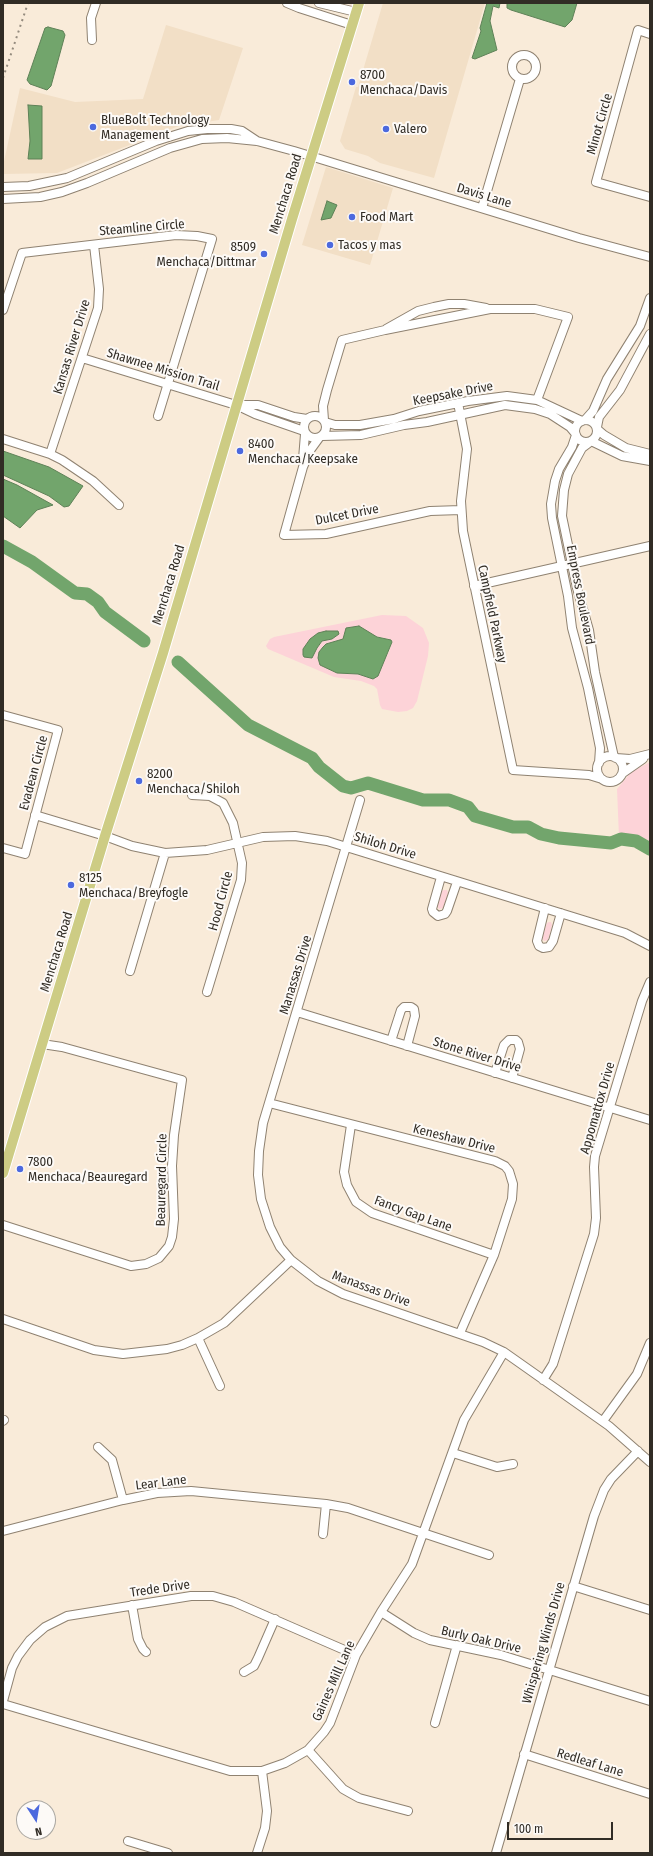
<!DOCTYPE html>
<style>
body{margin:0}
#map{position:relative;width:653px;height:1856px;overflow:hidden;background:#f9ebd9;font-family:"Fira Sans Condensed",sans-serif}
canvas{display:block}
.frame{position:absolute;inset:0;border:4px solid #312c25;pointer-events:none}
.north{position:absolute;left:16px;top:1800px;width:40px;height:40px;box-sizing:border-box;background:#fdfaf7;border:1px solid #aba8a3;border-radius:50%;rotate:168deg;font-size:11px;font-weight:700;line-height:16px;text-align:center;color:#312c25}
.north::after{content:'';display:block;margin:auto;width:14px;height:18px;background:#4c69de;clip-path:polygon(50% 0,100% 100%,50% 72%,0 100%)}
.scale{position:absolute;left:507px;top:1822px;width:106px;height:18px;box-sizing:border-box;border:2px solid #312c25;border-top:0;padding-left:5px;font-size:12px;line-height:14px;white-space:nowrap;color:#312c25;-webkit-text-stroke:3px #fdfaf7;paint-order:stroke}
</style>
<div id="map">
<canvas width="653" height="1856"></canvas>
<div class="frame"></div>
<div class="north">N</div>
<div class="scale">100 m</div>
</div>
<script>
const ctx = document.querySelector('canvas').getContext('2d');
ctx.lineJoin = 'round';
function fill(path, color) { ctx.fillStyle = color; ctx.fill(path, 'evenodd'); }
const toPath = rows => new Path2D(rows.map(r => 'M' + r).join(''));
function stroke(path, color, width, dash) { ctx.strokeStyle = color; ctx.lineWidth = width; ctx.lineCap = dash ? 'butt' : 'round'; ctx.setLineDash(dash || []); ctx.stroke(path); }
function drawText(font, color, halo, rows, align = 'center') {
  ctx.font = font + ' "Fira Sans Condensed",sans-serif'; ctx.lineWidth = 4; ctx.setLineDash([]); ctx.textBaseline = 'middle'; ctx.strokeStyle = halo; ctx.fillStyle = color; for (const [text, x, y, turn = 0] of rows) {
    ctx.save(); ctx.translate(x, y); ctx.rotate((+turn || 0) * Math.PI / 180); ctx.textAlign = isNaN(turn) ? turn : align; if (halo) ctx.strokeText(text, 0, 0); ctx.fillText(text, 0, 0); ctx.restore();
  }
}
fill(toPath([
 [383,3,485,3,434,178,380,163,368,156,345,149,340,141,356,87,358,87],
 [166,25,243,48,219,120,179,126,57,173,3,174,3,166,20,88,75,102,143,99],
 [326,167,393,188,370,265,302,245]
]), '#f2dfc6');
fill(toPath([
 [382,615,406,616,423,628,429,643,428,656,417,701,413,708,407,711,398,712,382,709,380,705,377,689,374,686,361,681,334,677,268,649,266,646,270,639,274,637],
 [345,631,374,636,389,639,392,642,389,652,373,679,358,674,343,674,320,665,326,644,344,639],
 [339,634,332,639,323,641,317,648,315,653,303,649,307,644],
 [650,762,650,842,619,837,617,789,631,772],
 [444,890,447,890,448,893,443,908,439,909,437,906,442,891],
 [549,922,551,922,552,925,548,940,544,941,542,938,547,923]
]), '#fdd3d8');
const water = toPath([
 [487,3,500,3,499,8,493,6,490,21,497,50,475,59,472,58,481,31,480,28,487,3],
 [507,3,577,3,572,20,565,27,511,10,507,8,507,3],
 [48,27,63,31,65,35,51,86,47,90,30,84,27,80,45,28,48,27],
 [28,105,42,106,42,159,28,159,30,141,28,105],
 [327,201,337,205,331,218,321,220,327,201],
 [3,451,49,467,83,486,69,506,64,507,49,496,3,475,3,451],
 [3,479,17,485,53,505,37,510,20,528,3,516,3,479],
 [359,626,377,637,391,640,392,642,378,676,373,679,358,674,337,673,320,665,318,658,319,652,323,647,326,644,343,639,346,628,359,626],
 [326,631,338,631,339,634,332,639,322,641,317,648,312,658,304,657,303,655,303,649,310,639,318,633,326,631]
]);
fill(water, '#72a56c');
stroke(water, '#5e8157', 1);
stroke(toPath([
 [3,546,32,562,75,593,87,594,98,602,105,612,144,641],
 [178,662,248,725,312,758,319,767,343,786,351,788,368,783,423,800,449,800,468,807,475,816,513,827,528,827,541,834,559,838,611,843,621,839,636,841,650,849]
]), '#72a56c', 13);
const minor = toPath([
 [287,3,299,8,352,25],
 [319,3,356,12],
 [650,34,638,30,596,182,650,197],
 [92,40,91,18,96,3],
 '512 67a12 12 0 1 1 24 0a12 12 0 1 1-24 0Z',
 [3,187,29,186,67,178,156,141,188,131,207,129,231,129,242,131,257,141],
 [3,199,40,197,62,192,87,183,170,148,202,139,227,138,257,141,294,151,579,238,650,257],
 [482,208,520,79],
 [3,310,22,253,176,235,197,236,212,239,158,416],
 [386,329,418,311,434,307,449,304,464,304,486,308],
 [82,358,236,405,255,414,304,431],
 [458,403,467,449,461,501,463,531,513,770,589,775,602,779],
 [239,405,258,405,294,417,307,419],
 '304 427a11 11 0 1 1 22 0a11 11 0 1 1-22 0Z',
 '575 431a11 11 0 1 1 22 0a11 11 0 1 1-22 0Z',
 [324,420,323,406,327,390,342,340,385,330,490,309,535,309,568,317,537,400],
 [585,420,593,411,607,379,640,326,650,298],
 [325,422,335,425,360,425,394,419,419,411,468,401,507,396,537,400,582,421],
 [597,427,599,417,620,390,650,334],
 [597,429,604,435,626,448,650,454],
 [576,435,572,447,559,469,555,481,551,504,552,518,568,596,572,628,588,688,600,748,599,763],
 [322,436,361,435,404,425,427,422,505,405,535,409,550,414,570,427,575,433],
 [319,438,311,449,303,467,284,535,326,534,430,511,461,510],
 [3,439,50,454,62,460,93,481,119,505],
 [591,441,622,456,650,461],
 [590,442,582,448,568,474,564,490,562,516,577,588,589,630,595,672,614,757],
 [50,454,98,308,99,289,94,245],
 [303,459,305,434],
 [474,586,650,546],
 [3,715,58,730,25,854,3,848],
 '597 769a13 13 0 1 1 26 0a13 13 0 1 1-26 0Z',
 [616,758,630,759,650,754],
 [623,773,643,759],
 [192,795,210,796,223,803,233,823,242,863,241,880,207,992],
 [360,800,263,1123,259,1151,258,1175,261,1199,270,1227,280,1247,291,1260,318,1281,343,1294,483,1342,504,1352,609,1426,650,1462],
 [35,815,105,836,132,846,165,853,207,850,263,837,295,836,327,841,625,933,650,946],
 [441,877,432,909,433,912,438,916,445,914,447,911,457,882],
 [545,908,537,941,539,946,543,948,549,947,553,941,561,913],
 [130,971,165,853],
 [297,1012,650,1120],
 [391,1041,401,1010,404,1007,411,1007,414,1009,415,1016,407,1046],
 [495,1073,504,1045,509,1040,516,1040,518,1042,520,1049,512,1078],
 [269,1103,495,1161,505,1166,509,1171,513,1184,512,1199,494,1255,460,1333],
 [351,1125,344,1172,347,1185,356,1202,372,1213,494,1255],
 [3,1225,131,1266,146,1264,159,1258,169,1246,172,1237,174,1219,172,1166,174,1135,182,1080,62,1047,42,1044],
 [3,1319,94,1350,123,1354,167,1349,182,1345,198,1338,224,1323,291,1260],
 [198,1338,220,1386],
 [543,1380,553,1364,594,1234,596,1218,594,1167,595,1156,642,1001,650,982],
 [3,1421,4,1420],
 [603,1421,637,1374,650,1343],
 [98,1447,112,1460,123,1500],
 [453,1453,497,1467,513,1464],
 [3,1531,123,1500,157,1493,191,1491,326,1504,348,1508,489,1555],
 [323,1534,326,1504],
 [573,1586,650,1610],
 [132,1605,138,1639,143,1649,146,1652],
 [381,1612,414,1633,430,1640,501,1655,650,1701],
 [244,1672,254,1666,258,1658,275,1619],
 [3,1701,12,1668,18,1656,30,1640,45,1627,67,1616,191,1596,213,1596,234,1602,356,1655],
 [3,1704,230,1771,262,1771,285,1763,308,1750,324,1732,330,1723,356,1655,381,1612,412,1564,464,1420,504,1352],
 [435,1723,457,1645],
 [308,1750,343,1789,350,1793,359,1798,408,1811],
 [524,1754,650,1794],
 [128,1841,168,1853],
 [257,1853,265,1828,267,1811,262,1771],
 [496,1853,594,1516,604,1490,611,1479,638,1451]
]);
const major = toPath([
 [3,1173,105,836,163,653,292,219,359,3]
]);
stroke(minor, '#8f8271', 10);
stroke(major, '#fff', 12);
stroke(minor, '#fff', 8);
stroke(major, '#cdcc84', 10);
stroke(toPath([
 [3,78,28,3]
]), '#948b7e', 2, [2, 4]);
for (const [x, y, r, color] of [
 [352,82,4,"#4c69de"],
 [93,127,4,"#4c69de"],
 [386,129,4,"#4c69de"],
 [352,217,4,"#4c69de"],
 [330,245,4,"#4c69de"],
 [264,254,4,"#4c69de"],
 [240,451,4,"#4c69de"],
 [139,781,4,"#4c69de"],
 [71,885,4,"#4c69de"],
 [20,1169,4,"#4c69de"]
]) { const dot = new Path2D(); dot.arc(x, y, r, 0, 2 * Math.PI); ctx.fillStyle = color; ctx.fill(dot); stroke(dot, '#fdfaf7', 1.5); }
drawText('13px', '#312c25', '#fdfaf7', [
 ["8700",360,75],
 ["Menchaca/Davis",360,90],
 ["BlueBolt Technology",101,120],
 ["Management",101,135],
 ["Valero",394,129],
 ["Food Mart",360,217],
 ["Tacos y mas",338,245],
 ["8509",256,247,"right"],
 ["Menchaca/Dittmar",256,262,"right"],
 ["8400",248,444],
 ["Menchaca/Keepsake",248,459],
 ["8200",147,774],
 ["Menchaca/Shiloh",147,789],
 ["8125",79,878],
 ["Menchaca/Breyfogle",79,893],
 ["7800",28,1162],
 ["Menchaca/Beauregard",28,1177]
], 'left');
drawText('13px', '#312c25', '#fdfaf7', [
 ["Minot Circle",600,124,-74],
 ["Menchaca Road",286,194,-73],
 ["Davis Lane",484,196,17],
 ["Steamline Circle",142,228,-5],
 ["Kansas River Drive",72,347,-73],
 ["Shawnee Mission Trail",163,370,17],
 ["Keepsake Drive",453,394,-11],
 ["Dulcet Drive",347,515,-11],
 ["Menchaca Road",169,585,-73],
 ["Empress Boulevard",580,595,79],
 ["Campfield Parkway",492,614,78],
 ["Evadean Circle",34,773,-75],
 ["Shiloh Drive",385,846,17],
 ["Hood Circle",221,901,-75],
 ["Menchaca Road",57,952,-73],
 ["Manassas Drive",296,975,-73],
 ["Stone River Drive",477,1055,17],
 ["Appomattox Drive",598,1108,-74],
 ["Keneshaw Drive",454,1139,14],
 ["Beauregard Circle",162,1180,-89],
 ["Fancy Gap Lane",413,1214,20],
 ["Manassas Drive",371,1289,20],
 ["Lear Lane",161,1483,-7],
 ["Trede Drive",160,1589,-8],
 ["Burly Oak Drive",481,1640,13],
 ["Whispering Winds Drive",544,1643,-74],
 ["Gaines Mill Lane",334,1681,-66],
 ["Redleaf Lane",590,1763,17]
]);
</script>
